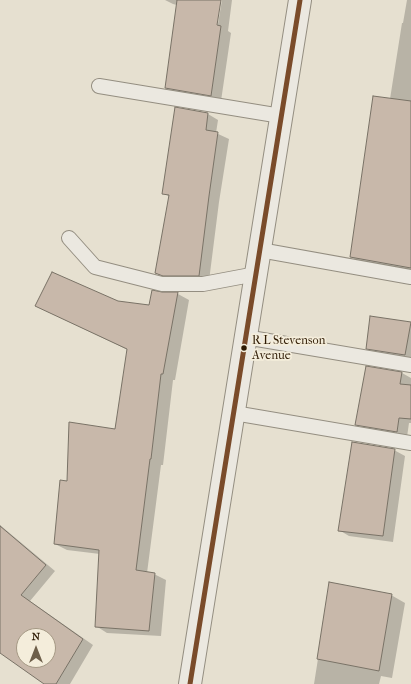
<!DOCTYPE html>
<style>
body{margin:0}
#map{position:relative;width:411px;height:684px;overflow:hidden;background:#e6e0d0;font-family:"IM FELL French Canon",serif}
canvas{display:block}
.north{position:absolute;left:16px;top:628px;width:40px;height:40px;box-sizing:border-box;background:#f4eddb;border:1px solid #a49884;border-radius:50%;rotate:0deg;font-size:11px;font-weight:700;line-height:16px;text-align:center;color:#2d1902}
.north::after{content:'';display:block;margin:auto;width:14px;height:18px;background:#6e5f4a;clip-path:polygon(50% 0,100% 100%,50% 72%,0 100%)}
</style>
<div id="map">
<canvas width="411" height="684"></canvas>
<div class="north">N</div>
</div>
<script>
const ctx = document.querySelector('canvas').getContext('2d');
ctx.lineJoin = 'round';
function fill(path, color) { ctx.fillStyle = color; ctx.fill(path, 'evenodd'); }
const toPath = rows => new Path2D(rows.map(r => 'M' + r).join(''));
function stroke(path, color, width, dash) { ctx.strokeStyle = color; ctx.lineWidth = width; ctx.lineCap = dash ? 'butt' : 'round'; ctx.setLineDash(dash || []); ctx.stroke(path); }
function drawText(font, color, halo, rows, align = 'center') {
  ctx.font = font + ' "IM FELL French Canon",serif'; ctx.lineWidth = 3.5; ctx.setLineDash([]); ctx.textBaseline = 'middle'; ctx.strokeStyle = halo; ctx.fillStyle = color; for (const [text, x, y, turn = 0] of rows) {
    ctx.save(); ctx.translate(x, y); ctx.rotate((+turn || 0) * Math.PI / 180); ctx.textAlign = isNaN(turn) ? turn : align; if (halo) ctx.strokeText(text, 0, 0); ctx.fillText(text, 0, 0); ctx.restore();
  }
}
fill(toPath([
 [165,0,220,0,215,30,217,30,222,0,232,0,228,31,231,33,221,101,176,94,166,88,177,5,173,4],
 [407,0,411,0,411,273,363,264,351,257,390,99,402,23,403,23],
 [208,114,218,120,216,133,229,139,219,202,209,281,166,279,156,273,170,197,163,193],
 [162,293,178,294,189,300,175,380,173,380,163,465,161,465,147,573,154,574,166,580,161,636,107,633,96,626,100,554,67,550,55,544,68,482,116,430,128,350,48,312,36,306,118,302,150,306],
 [371,317,411,323,411,360,377,354,367,348],
 [366,367,402,373,411,378,411,423,409,423,407,437,367,430,356,424],
 [394,450,405,456,393,542,349,536,339,530],
 [0,525,55,571,30,601,93,645,70,684,46,684,14,662,0,626],
 [24,636,48,636,48,660,24,660],
 [330,583,391,595,405,603,392,678,381,676,379,684,314,684]
]), '#0003');
const building = toPath([
 [177,0,221,0,217,25,221,26,211,96,165,88,177,0],
 [373,96,411,101,411,268,350,257,373,96],
 [175,107,208,113,206,130,218,132,209,196,199,276,163,276,155,273,169,195,162,194,175,107],
 [52,272,118,301,149,305,152,290,162,292,178,292,163,374,161,374,151,459,150,459,136,570,155,573,149,631,95,627,99,550,54,544,60,480,67,481,69,422,115,429,127,349,35,306,52,272],
 [370,316,411,322,405,355,366,349,370,316],
 [366,366,402,372,400,384,411,385,411,419,399,418,397,432,355,425,366,366],
 [352,442,395,449,383,536,338,531,352,442],
 [0,526,46,565,21,595,83,639,56,684,44,684,0,653,0,526],
 [24,636,48,636,48,660,24,660,24,636],
 [329,582,392,594,379,671,317,659,329,582]
]);
fill(building, '#c8b8aa');
stroke(building, '#797266', 1);
const service = toPath([
 [99,86,281,116],
 [69,238,95,267,162,284,203,284,256,274],
 [260,250,411,277],
 [245,337,411,365],
 [234,413,411,443]
]);
const minor = toPath([
 [190,684,300,0]
]);
stroke(service, '#948e81', 16);
stroke(minor, '#948e81', 24);
stroke(service, '#ebe8e0', 14);
stroke(minor, '#ebe8e0', 22);
stroke(toPath([
 [190,684,300,0]
]), '#7a4b2a', 5);
for (const [x, y, r, color] of [
 [244,348,3.5,"#2d1902"]
]) { const dot = new Path2D(); dot.arc(x, y, r, 0, 2 * Math.PI); ctx.fillStyle = color; ctx.fill(dot); stroke(dot, '#f4eddb', 1.5); }
drawText('12px', '#2d1902', '#f4eddb', [
 ["R L Stevenson",252,341],
 ["Avenue",252,356]
], 'left');
</script>
